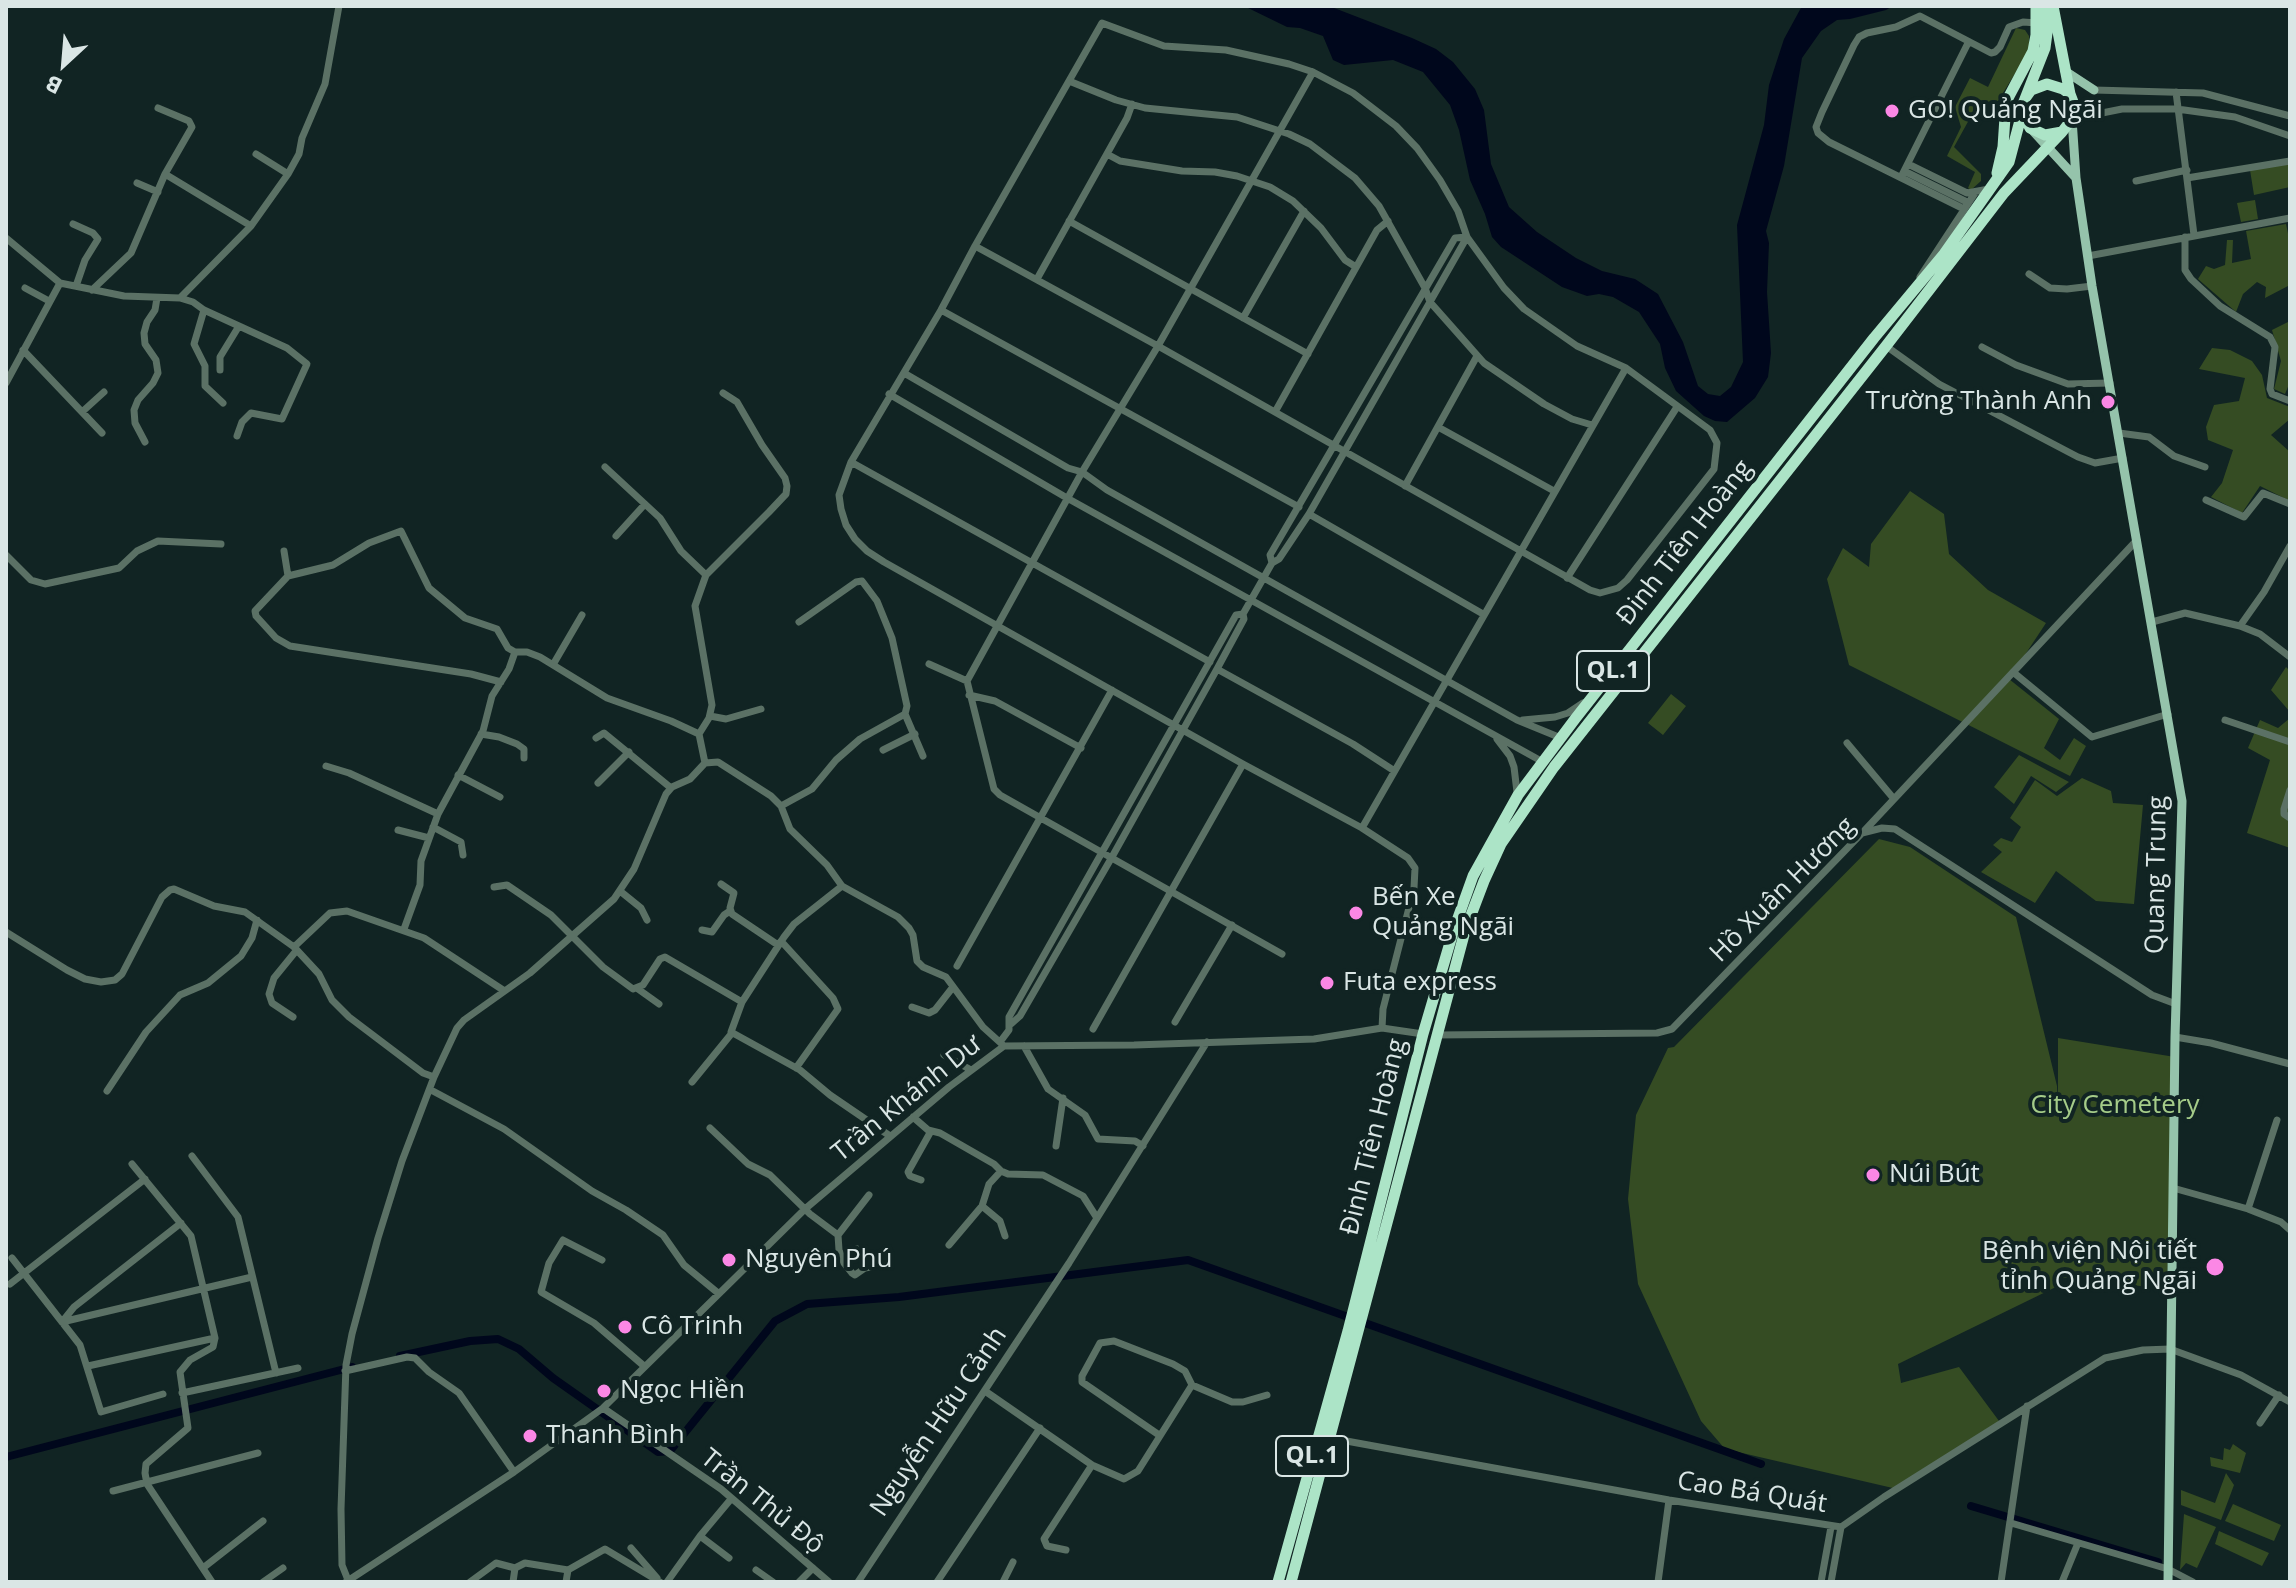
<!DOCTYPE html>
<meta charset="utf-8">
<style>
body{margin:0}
#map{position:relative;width:2296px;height:1588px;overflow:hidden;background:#112423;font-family:"Open Sans",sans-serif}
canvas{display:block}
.frame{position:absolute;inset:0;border:8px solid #dae6e5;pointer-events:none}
.north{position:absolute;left:24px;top:24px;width:80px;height:80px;-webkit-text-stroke:6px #112423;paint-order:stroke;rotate:206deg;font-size:22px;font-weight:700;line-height:32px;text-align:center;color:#dae6e5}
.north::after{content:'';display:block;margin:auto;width:28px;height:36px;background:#dae6e5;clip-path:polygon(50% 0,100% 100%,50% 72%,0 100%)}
</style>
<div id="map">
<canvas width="2296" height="1588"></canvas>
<div class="frame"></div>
<div class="north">B</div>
</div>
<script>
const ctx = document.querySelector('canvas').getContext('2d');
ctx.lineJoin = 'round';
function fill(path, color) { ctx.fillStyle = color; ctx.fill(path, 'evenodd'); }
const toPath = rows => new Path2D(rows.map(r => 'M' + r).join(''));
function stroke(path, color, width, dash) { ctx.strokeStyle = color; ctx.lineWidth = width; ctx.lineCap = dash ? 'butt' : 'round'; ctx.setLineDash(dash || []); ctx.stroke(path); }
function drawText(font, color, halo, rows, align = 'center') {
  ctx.font = font + ' "Open Sans",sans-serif'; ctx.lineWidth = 8; ctx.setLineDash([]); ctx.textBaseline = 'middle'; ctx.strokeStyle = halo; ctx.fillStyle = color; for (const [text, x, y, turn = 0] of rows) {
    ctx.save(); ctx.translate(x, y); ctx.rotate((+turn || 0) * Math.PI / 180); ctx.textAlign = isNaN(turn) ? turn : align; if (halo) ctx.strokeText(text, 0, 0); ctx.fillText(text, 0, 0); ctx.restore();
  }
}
fill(toPath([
 [2016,28,2025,30,2029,36,2029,47,2024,59,1993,109,1980,100,1954,147,1981,174,1981,181,1971,190,1968,188,1975,172,1947,156,1961,127,1955,107,1970,78,1988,87],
 [2290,163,2290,187,2254,195,2250,170],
 [2255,200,2258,219,2241,222,2237,203],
 [2286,224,2290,243,2290,292,2288,286,2265,298,2266,287,2257,282,2243,294,2236,312,2198,279,2206,266,2214,269,2225,265,2227,240,2233,240,2232,263,2251,259,2246,231],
 [2288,322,2290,382,2285,394,2274,389,2281,361,2272,330],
 [2212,348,2230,350,2252,361,2262,375,2267,398,2290,407,2290,419,2271,435,2290,452,2290,501,2260,486,2242,513,2211,497,2222,483,2233,450,2208,440,2206,427,2214,405,2239,401,2245,378,2199,369],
 [1910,491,1944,514,1949,554,1988,590,2046,623,2009,679,2059,719,2044,748,2060,760,2074,738,2086,746,2070,776,1849,665,1827,579,1843,548,1869,567,1871,544],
 [2286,667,2290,671,2290,712,2271,690],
 [1671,694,1686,706,1663,735,1648,723],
 [2290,718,2290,848,2247,833,2270,760,2248,748,2260,720,2278,728],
 [2019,755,2069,782,2056,792,2031,776,2014,804,1994,787],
 [2082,778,2111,791,2113,803,2143,805,2134,904,2096,901,2056,871,2035,903,1981,872,2002,852,1993,845,2001,838,2012,842,2021,827,2010,818,2035,780,2057,796],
 [1879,839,1910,847,2016,917,2057,1086,2058,1119,2058,1038,2175,1057,2167,1289,2060,1277,2060,1285,1898,1364,1901,1383,1959,1367,2002,1425,1897,1489,1725,1449,1701,1421,1638,1284,1628,1199,1636,1115,1668,1048,1674,1047],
 [2233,1444,2246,1453,2240,1473,2211,1466,2210,1457,2223,1460,2224,1448,2230,1450],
 [2226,1473,2234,1485,2221,1520,2181,1505,2181,1490,2215,1503],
 [2233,1504,2281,1525,2274,1541,2225,1521],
 [2184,1514,2216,1527,2197,1568,2186,1563,2180,1570],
 [2219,1531,2269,1553,2262,1566,2215,1544]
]), '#354c23');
fill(toPath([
 [1244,6,1329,6,1412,38,1436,49,1453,62,1475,89,1484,110,1491,164,1509,207,1537,232,1576,258,1602,271,1635,279,1658,294,1683,342,1698,386,1708,394,1720,396,1731,387,1743,362,1737,225,1764,125,1769,85,1784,39,1802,6,1893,6,1886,10,1850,19,1837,20,1821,31,1802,58,1784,166,1766,231,1769,243,1767,292,1771,353,1768,377,1755,398,1727,422,1715,421,1704,416,1676,391,1665,368,1660,344,1639,312,1613,297,1599,294,1587,296,1562,287,1501,247,1492,237,1485,214,1470,180,1459,130,1450,105,1423,72,1393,60,1344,65,1333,60,1323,36,1300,28,1287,27]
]), '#00071c');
stroke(toPath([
 [400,1356,470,1341,498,1339,519,1349,553,1378,658,1452,670,1451,775,1321,807,1304,899,1297,1188,1260,1761,1464],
 [6,1457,352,1367],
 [1971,1506,2158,1562]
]), '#00071c', 8);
stroke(toPath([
 [1069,81,1116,100,1145,108,1237,117,1289,134,1310,144,1355,178,1379,206,1425,288,1430,302,1484,363,1544,404,1572,419,1592,425],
 [2094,90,2203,93,2290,116],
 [2176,92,2194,235],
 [2072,119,2122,109,2177,109,2235,117,2290,136],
 [256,154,288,174],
 [1107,154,1120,161,1182,171,1215,172,1237,176,1270,187,1293,201,1321,228,1345,260,1356,267],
 [1908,164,1967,193,1989,189],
 [1904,171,1967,202],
 [165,174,251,226],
 [1901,177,1968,43],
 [2187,178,2290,161],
 [2136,181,2187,170],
 [137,183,158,192],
 [1964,209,1829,142,1818,133,1816,127,1822,112,1854,45,1859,37,1867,33,1896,27,1920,16,1991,53,1995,52,2000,47,2009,27,2023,22,2037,23],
 [1069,221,1308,354],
 [73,224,93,233,98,239,85,260,76,286],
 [2185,237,2185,270,2191,279,2220,306,2270,337,2275,347,2270,389,2272,394,2290,401],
 [6,238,60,283],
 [975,246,1158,346,1590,590,1600,593,1618,588,1627,580,1714,469,1717,443,1710,430,1626,368,1577,346,1524,309,1504,288,1467,237,1458,211,1440,180,1417,148,1396,126,1353,93,1313,72,1289,64,1226,50,1164,46,1102,23,975,246,941,310,851,462,839,495,841,509,846,525,855,539,867,551,884,562,1243,764,1362,828,1408,858,1415,868,1414,888,1383,1009,1382,1028],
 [2088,256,2290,218],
 [2029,274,2050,288,2067,289,2092,286],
 [1920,277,1975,193],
 [1037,279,1127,118,1132,104],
 [25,288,49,301],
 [92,290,131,253,165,174,192,127,189,121,158,108],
 [180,298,193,302,204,310,287,348,307,364,282,419,251,413,242,422,237,436],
 [204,310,194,344,205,366,205,386,223,403],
 [941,310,1299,507],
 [1243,318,1304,211],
 [1886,346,1939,384,2078,457,2095,463,2123,458],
 [1982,347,2016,365,2068,384,2110,383],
 [23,350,102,433],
 [220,370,220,357,239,326],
 [904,373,1068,468,1082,472,1107,490,1517,720,1561,738],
 [6,383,60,283,124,296,180,298,251,226,288,174,299,154,302,138,325,84,339,6],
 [889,394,1067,498,1543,762],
 [82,412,104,392],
 [1275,412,1377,230,1388,221],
 [1438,427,1554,491],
 [2119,433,2149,437,2174,456,2205,467],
 [145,442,135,423,134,410,138,400,153,383,158,373,156,360,145,344,144,333,147,322,155,310,157,298],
 [851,462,1210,662],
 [605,467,660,518,681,551,706,575],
 [1405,486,1477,356],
 [2206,500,2244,517,2263,493,2290,504],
 [1309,514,1483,614],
 [616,536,645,504],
 [284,551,288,576],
 [6,555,31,580,45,584,119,568,137,551,158,541,221,544],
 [1567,578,1677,407],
 [799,622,856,582,862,581,877,601,892,638,907,706,905,714,923,756],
 [2152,622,2185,613,2240,626,2260,634,2290,657],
 [2240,626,2264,592,2290,546],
 [554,663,582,615],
 [929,664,967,681],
 [1217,669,1353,744,1393,770],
 [2013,672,2092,737,2168,714],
 [501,682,471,674,290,646,276,638,256,616,255,611,288,576,333,565,369,543,401,531,429,588,465,618,497,629,508,648,515,652],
 [969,695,995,701,1081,748],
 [710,716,726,719,761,709],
 [1523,720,1555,717,1568,713,1583,703],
 [2225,720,2290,742],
 [481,734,499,737,517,744,524,749,524,758],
 [596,738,604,733,671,788],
 [1497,739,1510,756,1514,767,1517,792],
 [1847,743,1894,799],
 [883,750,915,734],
 [705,763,699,734,709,718,712,705,695,606,706,575,769,512,786,494,787,486,785,478,762,445,737,402,723,393],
 [326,766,349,773,438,814],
 [458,775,500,797],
 [598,783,629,752],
 [2290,790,2284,809,2284,814,2290,818],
 [781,806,812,789,836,760,860,739,905,714],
 [433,827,461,842,463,855],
 [1362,828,1626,368],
 [398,830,429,838],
 [1865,830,2137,540],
 [721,884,734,893,730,908,732,914,778,945],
 [842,886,794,924,784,937,742,1002,731,1032,800,1070,830,1095,890,1136],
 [494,887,507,885,551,915,603,967,633,989,643,985,660,959,665,957,742,1002],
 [620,891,641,908,647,920],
 [404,929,420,885,421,861,438,814,483,731,492,696,509,669,515,652,527,652,540,657,607,698,671,721,699,734],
 [702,930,712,932,724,915,730,911],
 [6,932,67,970,85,979,101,982,115,980,122,974,162,897,170,890,174,889,214,906,245,912,294,947,319,974,332,1000,349,1017,423,1073,434,1077],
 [781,941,833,998,838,1009,796,1068],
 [294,947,330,913,347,911,424,938,503,990],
 [1282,954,1000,795,994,789,967,681,1082,472,1158,346,1313,72],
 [957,966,1112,690],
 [638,989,659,1004],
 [912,1007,929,1013,935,1010,953,987],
 [293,1017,272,1003,269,994,274,978,296,951],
 [1175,1022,1232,925],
 [1011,1024,1020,1016,1112,857,1217,669,1244,619,1243,614],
 [1093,1029,1243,764],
 [1436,1035,1657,1033,1672,1029,1862,833,1882,828,1895,829,2152,995,2176,1004],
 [2175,1037,2211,1043,2290,1064],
 [1000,1042,1009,1030,1009,1017,1236,615,1243,614,1272,563,1279,559,1309,514,1467,237,1455,238,1270,555,1272,563],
 [1024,1046,1048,1089,1085,1115,1098,1139,1135,1141,1143,1146],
 [944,1055,971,1070],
 [692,1082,732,1033],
 [431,1090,504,1129,592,1191,626,1210,663,1235,684,1265,718,1293],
 [107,1091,146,1032,180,995,208,983,241,956,252,938,257,920],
 [913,1117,928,1130,940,1133,994,1164,1001,1171,1008,1174,1043,1175,1083,1196,1097,1218],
 [710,1128,748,1164,770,1175,810,1214,838,1235,839,1250,844,1263,852,1273,855,1275,865,1268,876,1266],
 [1056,1146,1063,1098],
 [192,1156,238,1217,276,1373],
 [132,1164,191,1236,215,1338,213,1347,190,1360,180,1372,188,1428,146,1464,145,1473,147,1484,212,1582],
 [921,1180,910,1176,908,1172,931,1131],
 [2173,1188,2248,1209,2281,1222,2290,1230],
 [982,1206,1000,1221,1005,1236],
 [2248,1209,2277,1120],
 [838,1235,869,1195],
 [949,1245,982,1206,989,1184,1001,1171],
 [12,1258,80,1345,101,1412,163,1394],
 [602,1260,563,1240,549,1263,541,1292,594,1323,644,1366],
 [844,1263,857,1249],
 [10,1284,145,1179],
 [62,1322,252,1277],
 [62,1322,74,1307,181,1223],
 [88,1366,215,1338],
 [345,1371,407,1357,415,1358,429,1372,459,1393,514,1472],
 [985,1391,1092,1465,1124,1479,1138,1471,1192,1385],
 [182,1393,298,1368],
 [603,1408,721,1489,829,1582],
 [2260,1423,2279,1395],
 [1159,1435,1082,1382,1082,1376,1100,1343,1114,1341,1173,1364,1185,1371,1192,1385,1232,1402,1243,1402,1267,1395],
 [1330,1438,1669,1500,1841,1527,1884,1497,2105,1358,2143,1350,2170,1349,2241,1375,2290,1402],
 [113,1491,258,1453],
 [2011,1523,2168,1569,2193,1582],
 [700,1536,729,1558],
 [631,1548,657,1578],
 [1066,1550,1047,1546,1044,1539,1092,1465],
 [203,1568,263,1521],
 [568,1570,605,1549,660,1582],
 [756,1570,773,1582],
 [348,1580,342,1565,341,1509,346,1365,352,1334,378,1238,402,1161,434,1077,457,1028,464,1020,530,973,614,899,634,869,666,794,672,787,690,779,705,763,718,762,771,796,781,806,790,829,827,865,842,886,898,917,909,928,913,935,917,961,923,967,946,977,983,1027,1004,1046],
 [263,1582,283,1568],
 [346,1582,514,1472,603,1408,805,1209,949,1087,1004,1046,1134,1045,1314,1039,1382,1028,1423,1034],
 [470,1582,496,1563,515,1568],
 [513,1582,515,1568,525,1563,568,1570,566,1582],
 [667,1582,700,1536,731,1499],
 [799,1582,813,1568],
 [858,1582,1069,1263,1207,1042],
 [937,1582,1040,1428],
 [1003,1582,1013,1562],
 [1658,1582,1669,1500],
 [1821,1582,1831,1527],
 [1831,1582,1841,1527],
 [2001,1582,2027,1406],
 [2062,1582,2078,1543]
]), '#5b7165', 7);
stroke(toPath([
 [2065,71,2094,90],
 [2072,119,2076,178,2092,286,2182,801,2175,1037,2168,1582],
 [2032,130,2076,178]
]), '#95c3ab', 9);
stroke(toPath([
 [2053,6,2070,94],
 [2026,97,2031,90,2047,84,2063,89,2070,94,2073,102,2072,119,2062,132,2045,135,2030,128,2022,113,2023,104,2045,48,2047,33,2045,6],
 [1997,173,2003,147,2006,102,2033,51,2036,35,2036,6],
 [1278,1582,1348,1331,1423,1034,1454,929,1473,876,1518,795,1575,719,1874,338,1944,254,2009,162,2022,113],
 [1291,1582,1465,931,1484,881,1501,844,1554,767,1886,346,2004,193,2062,132]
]), '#ace4c7', 11);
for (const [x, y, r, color] of [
 [1892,111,8,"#fb87e5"],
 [2108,402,8,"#fb87e5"],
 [1356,913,8,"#fb87e5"],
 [1327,983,8,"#fb87e5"],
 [1873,1175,8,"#fb87e5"],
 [729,1260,8,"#fb87e5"],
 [2215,1267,10,"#fb87e5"],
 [625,1327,8,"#fb87e5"],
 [604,1391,8,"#fb87e5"],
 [530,1436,8,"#fb87e5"]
]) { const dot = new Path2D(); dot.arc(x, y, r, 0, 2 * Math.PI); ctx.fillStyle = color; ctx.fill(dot); stroke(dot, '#112423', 3); }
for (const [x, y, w] of [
 [1613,671,72],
 [1312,1456,72]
]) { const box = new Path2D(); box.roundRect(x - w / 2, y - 20, w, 40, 6); ctx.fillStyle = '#112423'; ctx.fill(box); stroke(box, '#dae6e5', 2); }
drawText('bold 24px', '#dae6e5', null, [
 ["QL.1",1613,671],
 ["QL.1",1312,1456]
]);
drawText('26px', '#dae6e5', '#112423', [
 ["GO! Quảng Ngãi",1908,111],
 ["Trường Thành Anh",2092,402,"right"],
 ["Bến Xe",1372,898],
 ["Quảng Ngãi",1372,928],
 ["Futa express",1343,983],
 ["Núi Bút",1889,1175],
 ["Bệnh viện Nội tiết",2197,1252,"right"],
 ["tỉnh Quảng Ngãi",2197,1282,"right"],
 ["Nguyên Phú",745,1260],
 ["Cô Trinh",641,1327],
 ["Ngọc Hiền",620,1391],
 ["Thanh Bình",546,1436]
], 'left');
drawText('26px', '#dae6e5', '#112423', [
 ["Đinh Tiên Hoàng",1685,543,-52],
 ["Quang Trung",2157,875,-89],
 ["Hồ Xuân Hương",1783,890,-45],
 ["Trần Khánh Dư",907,1099,-39],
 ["Đinh Tiên Hoàng",1374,1137,-76],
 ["Nguyễn Hữu Cảnh",939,1422,-56],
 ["Cao Bá Quát",1752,1493,9],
 ["Trần Thủ Độ",762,1502,39]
]);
drawText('26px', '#a5cc89', '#112423', [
 ["City Cemetery",2115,1106]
]);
</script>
